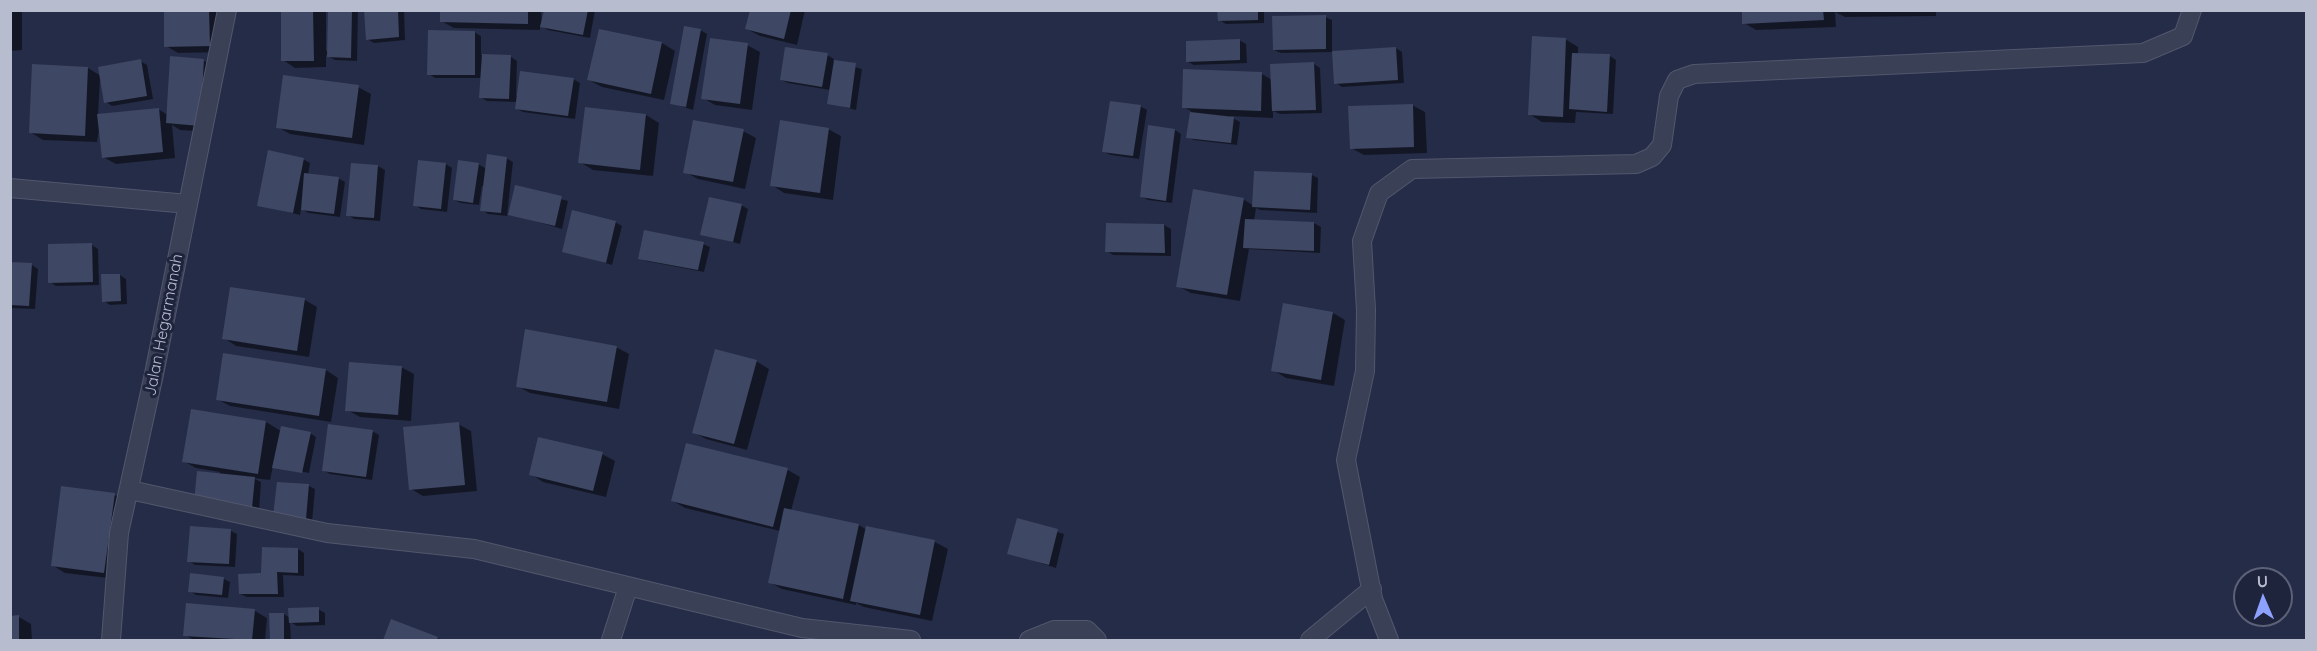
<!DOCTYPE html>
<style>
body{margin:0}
#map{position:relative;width:2317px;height:651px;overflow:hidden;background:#252c47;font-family:Quicksand,sans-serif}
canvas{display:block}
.frame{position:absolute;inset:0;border:12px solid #b8bccf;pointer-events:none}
.north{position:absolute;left:2233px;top:567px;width:60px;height:60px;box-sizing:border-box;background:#1e243c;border:2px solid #5c6177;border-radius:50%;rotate:358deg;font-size:16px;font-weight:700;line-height:24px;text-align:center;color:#b8bccf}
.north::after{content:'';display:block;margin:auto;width:21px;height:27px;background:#8da2ff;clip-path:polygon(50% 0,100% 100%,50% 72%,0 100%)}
</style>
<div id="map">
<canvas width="2317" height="651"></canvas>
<div class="frame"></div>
<div class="north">U</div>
</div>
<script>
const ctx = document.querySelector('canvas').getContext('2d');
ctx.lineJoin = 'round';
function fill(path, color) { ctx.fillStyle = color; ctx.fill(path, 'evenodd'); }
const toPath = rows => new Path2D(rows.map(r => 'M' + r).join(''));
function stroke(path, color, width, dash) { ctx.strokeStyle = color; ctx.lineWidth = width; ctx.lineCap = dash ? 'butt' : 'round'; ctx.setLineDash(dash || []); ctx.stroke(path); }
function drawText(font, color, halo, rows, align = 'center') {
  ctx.font = font + ' Quicksand,sans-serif'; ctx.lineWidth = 6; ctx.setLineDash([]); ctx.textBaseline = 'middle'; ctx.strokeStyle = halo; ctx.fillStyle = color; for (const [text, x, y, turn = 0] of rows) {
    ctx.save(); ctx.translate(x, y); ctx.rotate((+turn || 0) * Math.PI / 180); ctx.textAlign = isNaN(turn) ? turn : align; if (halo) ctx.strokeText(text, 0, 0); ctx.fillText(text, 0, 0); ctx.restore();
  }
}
fill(toPath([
 [10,10,22,10,22,50,10,51],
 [165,10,221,10,222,52,178,53,166,46],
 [282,10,326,10,326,51,329,51,330,10,358,10,357,61,335,60,326,55,326,67,295,68,283,60],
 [366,10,404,10,405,40,374,43,367,39],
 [441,10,541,10,542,25,545,10,595,10,590,38,548,30,540,25,540,30,454,28,441,21],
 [752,10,805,10,797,45,760,36,747,29],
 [1219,10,1264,10,1264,23,1226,24,1219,20],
 [1743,10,1936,10,1936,16,1845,17,1835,12,1836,27,1756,30,1744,23],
 [1325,17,1332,20,1332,52,1396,48,1402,52,1404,83,1342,87,1336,83,1334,52,1281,53,1274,50],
 [600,30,662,43,675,51,664,100,602,87,589,80],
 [700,30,707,34,693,110,672,103],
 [474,32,481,36,481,55,511,57,517,61,516,96,573,79,580,83,575,119,523,112,516,108,517,102,487,101,480,97,482,78,435,78,429,74],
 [1565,39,1578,47,1578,54,1610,56,1616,60,1613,114,1576,112,1575,123,1542,122,1529,114],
 [1239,40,1246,44,1247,63,1194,65,1188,62],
 [747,45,760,52,752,110,715,105,703,98],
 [827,55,834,59,833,61,862,69,856,110,828,103,830,90,788,83,781,80],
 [203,60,216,68,212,132,180,130,172,125,175,158,116,164,103,157,100,124,97,142,43,140,30,132,88,68,101,76,140,61,147,65,153,99,112,106,106,102,100,79,98,115,158,109,168,115],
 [1314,64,1320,68,1322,113,1280,114,1273,111,1273,118,1229,116,1240,122,1237,145,1194,140,1188,137,1191,111,1183,107,1184,71,1262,74,1272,80],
 [358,87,371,94,364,145,290,134,278,127],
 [1412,105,1425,112,1427,153,1364,155,1351,148],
 [1140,106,1147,110,1139,159,1111,155,1104,152],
 [586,109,646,115,659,123,653,176,593,170,580,162],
 [828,129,841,136,833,200,784,193,772,185],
 [1175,130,1181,134,1172,203,1148,200,1141,196],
 [743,131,756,138,745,189,698,179,685,172],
 [506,158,513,162,507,216,488,214,482,210,485,186,482,186,479,205,461,203,454,200,478,164,487,169],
 [303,159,310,163,308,175,338,178,345,182,340,217,309,213,301,209,300,215,259,205],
 [446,164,452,168,447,212,421,209,415,205],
 [352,165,378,166,385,170,380,221,354,219,348,215],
 [1312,175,1318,178,1317,213,1260,210,1256,208,1254,221,1314,223,1321,227,1320,253,1249,249,1240,301,1191,293,1178,286,1243,199,1254,206],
 [516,187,568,201,562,229,510,214],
 [741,205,748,209,740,244,702,234],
 [615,222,622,226,612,265,564,251],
 [1164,225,1171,229,1171,256,1113,255,1107,251],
 [703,244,710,247,704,272,646,261,640,258],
 [92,245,98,249,99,285,56,286,50,282],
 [10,264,32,265,38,269,35,309,10,308],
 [120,275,126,279,127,304,110,305,104,301],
 [305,300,317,307,309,357,236,346,224,338],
 [1333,313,1345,320,1334,386,1286,378,1273,370],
 [616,347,629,354,619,409,530,393,517,386],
 [756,361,769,369,747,450,706,439,693,432],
 [401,367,414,374,411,421,360,417,347,410],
 [326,370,338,378,331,422,230,406,217,399],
 [192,410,266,422,281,431,310,433,316,437,309,473,279,467,279,470,273,466,270,480,253,478,261,482,259,511,202,505,220,472,196,468,183,461],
 [458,424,471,431,477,491,423,496,411,489],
 [372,431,379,435,372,480,330,474,323,470],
 [602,454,615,461,606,497,543,482,531,474],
 [788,470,800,477,791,511,859,525,867,530,867,527,935,542,948,549,932,621,864,607,856,603,856,605,782,589,769,582,780,531,685,508,673,501],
 [278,483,309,486,315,489,312,522,281,519],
 [115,495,127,502,117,579,65,573,52,565],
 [1018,520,1064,534,1056,568,1009,553],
 [191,528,231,531,237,534,235,567,195,565,189,561],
 [298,549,304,553,304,576,283,575,284,597,247,597,240,594],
 [224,579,230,582,228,598,196,595,190,591],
 [318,609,325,613,325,625,297,626,290,622,291,640,271,640,271,615,284,614,290,618],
 [255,611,267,618,265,640,194,640,185,635],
 [10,617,19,617,31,624,32,640,10,640],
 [392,621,437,638,442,640,384,640]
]), '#0007');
fill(toPath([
 [164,10,209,10,210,46,164,47],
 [281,10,313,10,314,61,281,61],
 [328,10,352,10,351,58,327,57],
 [364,10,398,10,399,37,366,40],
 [440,10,528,10,528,24,440,22],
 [544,10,588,10,583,35,540,27],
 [750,10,791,10,784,39,745,29],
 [1217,10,1258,10,1258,20,1218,21],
 [1742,10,1823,10,1824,20,1742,24],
 [1326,15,1326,49,1273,50,1272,16],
 [684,26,701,29,686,107,670,104],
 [599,29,662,42,651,94,587,80],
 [428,30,475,31,475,75,427,75],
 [1532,36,1566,38,1563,117,1528,115],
 [710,38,748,43,740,104,701,99],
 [1240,39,1240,60,1186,62,1186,41],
 [785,47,828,53,822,87,780,80],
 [1396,47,1398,80,1334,84,1332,51],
 [1572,53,1610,54,1607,112,1569,109],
 [482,54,511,55,509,99,479,98],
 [170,56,204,59,200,126,166,123],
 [141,59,147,96,104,103,98,67],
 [834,60,856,63,850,108,827,104],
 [1314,62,1316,110,1272,111,1270,64],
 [32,64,88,67,85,136,29,133],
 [1183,69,1262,72,1261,111,1182,108],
 [520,71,574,78,568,116,515,109],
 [283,75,359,85,352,138,276,128],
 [1110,101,1141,105,1133,156,1102,152],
 [1413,104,1414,147,1350,149,1348,106],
 [585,107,646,114,640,170,578,163],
 [159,108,163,152,102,158,97,114],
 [1190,112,1234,117,1231,143,1186,138],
 [693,120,744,129,733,182,683,173],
 [780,120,829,128,820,193,770,186],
 [1148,125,1175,129,1166,201,1140,197],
 [268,150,304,158,293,213,257,206],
 [487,154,507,157,501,213,480,211],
 [418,160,446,163,441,209,413,206],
 [458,160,479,163,473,203,453,200],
 [351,163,378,165,374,218,346,216],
 [1254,171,1312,173,1310,210,1252,207],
 [304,173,339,177,334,214,301,210],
 [515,185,562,196,555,226,508,215],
 [1193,189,1244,198,1227,295,1176,287],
 [709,197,742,204,733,242,700,235],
 [572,210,616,221,606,263,562,252],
 [1245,219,1314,222,1314,251,1243,248],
 [1106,223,1164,224,1165,253,1105,252],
 [644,230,704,242,698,270,638,259],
 [92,243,93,282,48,283,48,244],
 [10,262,32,263,29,306,10,305],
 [101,274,120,274,121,301,102,302],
 [230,287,305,298,297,351,222,339],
 [1283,303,1333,312,1321,380,1271,371],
 [525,329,617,346,607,402,516,387],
 [715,349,757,360,734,444,692,433],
 [223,353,326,369,319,416,216,400],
 [349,362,402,366,398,415,345,411],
 [191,409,266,421,258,474,182,462],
 [459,422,465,485,409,490,403,427],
 [328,424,373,430,366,477,322,471],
 [281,426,311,432,302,473,272,468],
 [538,437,603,452,593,491,529,475],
 [686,443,788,468,773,527,671,501],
 [197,471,255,477,252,508,194,502],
 [277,482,309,484,306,519,273,516],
 [61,486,115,493,104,573,51,566],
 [784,508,859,524,843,599,768,583],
 [1017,518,1058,529,1049,565,1007,554],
 [190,526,231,529,229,564,187,562],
 [866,526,935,540,920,615,850,601],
 [262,547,298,548,298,573,277,572,278,594,239,594,238,574,261,573],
 [190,573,224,577,222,595,188,592],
 [186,603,255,609,252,640,183,636],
 [319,607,319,622,289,623,288,608],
 [269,613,284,613,284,640,270,640],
 [19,615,19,640,10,640,10,616],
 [391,619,438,637,437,640,383,640]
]), '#3e4764');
const minor = toPath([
 [10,188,188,204],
 [130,490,327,533,474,549,802,628,911,640],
 [111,640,119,533,154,374,227,10],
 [611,640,628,587],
 [1029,640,1054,630,1087,630,1097,640],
 [1310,640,1372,589],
 [1389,640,1373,599,1346,460,1365,371,1366,310,1362,241,1379,193,1412,169,1636,164,1652,157,1662,145,1669,96,1677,80,1694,74,2143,53,2183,36,2192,10]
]);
stroke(minor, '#52576d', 20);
stroke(minor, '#3a4056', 18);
drawText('16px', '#b8bccf', '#1e243c', [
 ["Jalan Hegarmanah",164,325,-79]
]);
</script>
